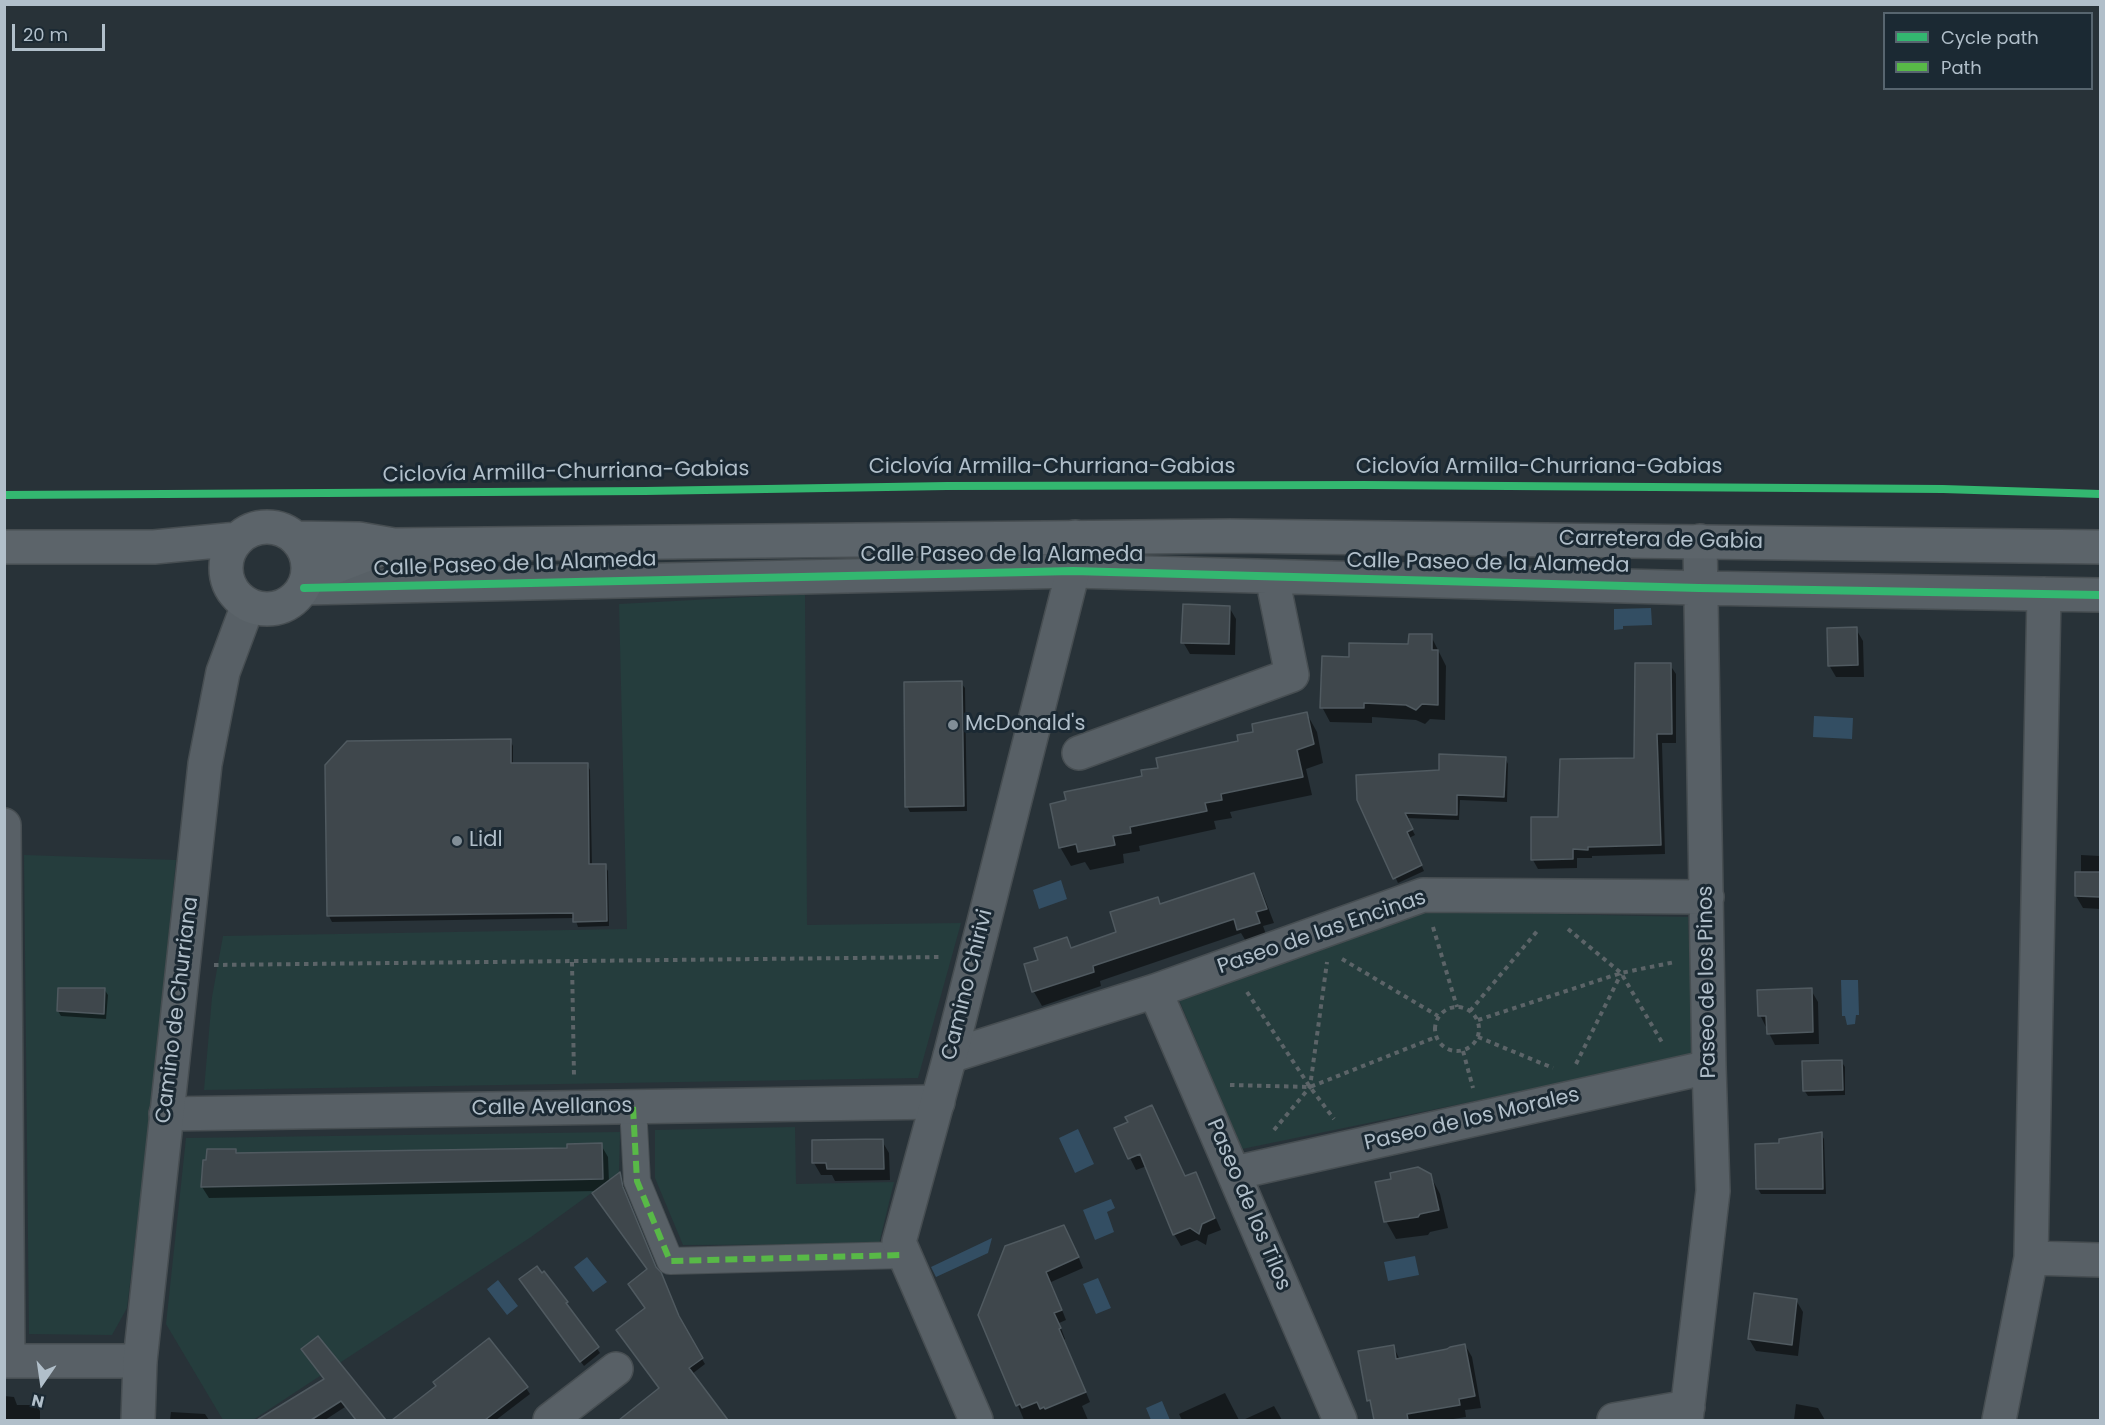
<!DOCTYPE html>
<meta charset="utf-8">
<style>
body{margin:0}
#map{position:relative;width:2105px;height:1425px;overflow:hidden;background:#283238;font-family:Poppins,sans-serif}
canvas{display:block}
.frame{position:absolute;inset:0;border:6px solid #b1bfca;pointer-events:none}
.legend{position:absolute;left:1883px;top:12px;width:210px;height:78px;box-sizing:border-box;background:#1b2933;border:2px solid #57656f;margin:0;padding:8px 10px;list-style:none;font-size:18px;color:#b1bfca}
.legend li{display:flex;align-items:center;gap:12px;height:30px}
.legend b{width:30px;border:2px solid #57656f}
.north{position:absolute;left:12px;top:1353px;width:60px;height:60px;-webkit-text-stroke:4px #1b2933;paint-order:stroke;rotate:193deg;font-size:16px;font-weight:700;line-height:24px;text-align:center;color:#b1bfca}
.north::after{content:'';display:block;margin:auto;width:21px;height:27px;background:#b1bfca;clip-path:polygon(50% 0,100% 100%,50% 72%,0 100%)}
.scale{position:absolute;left:12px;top:24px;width:93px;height:27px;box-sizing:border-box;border:3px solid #b1bfca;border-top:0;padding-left:8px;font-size:18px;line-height:21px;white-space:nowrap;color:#b1bfca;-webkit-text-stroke:4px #1b2933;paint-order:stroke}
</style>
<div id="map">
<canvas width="2105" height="1425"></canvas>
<div class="frame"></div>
<ul class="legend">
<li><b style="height:8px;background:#33b770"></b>Cycle path</li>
<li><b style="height:8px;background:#58b947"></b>Path</li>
</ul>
<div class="north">N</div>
<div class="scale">20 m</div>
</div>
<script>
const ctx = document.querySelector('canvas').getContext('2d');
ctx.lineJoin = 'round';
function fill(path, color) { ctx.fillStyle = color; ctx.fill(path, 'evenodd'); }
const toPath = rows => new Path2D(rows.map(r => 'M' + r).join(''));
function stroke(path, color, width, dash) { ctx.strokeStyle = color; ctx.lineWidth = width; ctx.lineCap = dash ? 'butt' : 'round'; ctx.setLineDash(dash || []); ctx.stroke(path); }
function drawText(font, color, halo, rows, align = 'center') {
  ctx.font = font + ' Poppins,sans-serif'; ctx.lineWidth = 6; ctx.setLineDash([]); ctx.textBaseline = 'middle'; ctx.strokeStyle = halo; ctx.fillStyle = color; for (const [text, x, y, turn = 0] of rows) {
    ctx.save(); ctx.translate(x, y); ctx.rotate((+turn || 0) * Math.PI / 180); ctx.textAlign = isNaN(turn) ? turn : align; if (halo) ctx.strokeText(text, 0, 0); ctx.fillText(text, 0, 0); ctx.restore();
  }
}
fill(toPath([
 [805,594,807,925,961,923,918,1078,204,1090,212,997,223,936,627,929,619,604],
 [24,855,176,860,153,1094,127,1308,112,1335,29,1334],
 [1427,911,1688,917,1693,1056,1242,1149,1179,1000],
 [795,1127,796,1184,894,1182,879,1244,683,1245,655,1178,655,1130],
 [620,1132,619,1173,531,1237,253,1420,223,1420,166,1324,186,1138]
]), '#253d3d');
fill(toPath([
 [1651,608,1652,625,1623,626,1623,629,1614,630,1614,609],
 [1814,716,1853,718,1852,739,1813,737],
 [1061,880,1067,899,1039,909,1033,890],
 [1841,980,1858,980,1859,1015,1856,1015,1855,1024,1847,1025,1845,1016,1842,1016],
 [1078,1129,1094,1164,1075,1173,1059,1138],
 [1111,1199,1115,1208,1107,1212,1114,1232,1095,1240,1083,1210],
 [992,1238,988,1253,936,1277,931,1267],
 [1415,1256,1419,1275,1388,1281,1384,1262],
 [587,1257,607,1282,593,1292,574,1267],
 [1098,1278,1111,1308,1096,1314,1083,1284],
 [498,1280,518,1306,507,1315,487,1289],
 [1162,1401,1170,1420,1151,1420,1146,1408]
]), '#334e63');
fill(toPath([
 [1229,607,1236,619,1235,655,1190,654,1183,642],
 [1856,629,1863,641,1864,677,1836,677,1829,665],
 [1431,636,1446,666,1445,720,1430,719,1425,724,1416,720,1372,717,1372,723,1330,722,1322,707,1350,659,1410,646],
 [1670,665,1676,674,1676,743,1662,743,1665,854,1592,856,1592,858,1577,858,1577,868,1538,869,1533,860,1560,818,1636,760],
 [961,683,965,688,967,811,910,812,907,806],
 [1307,714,1317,732,1323,763,1306,769,1312,795,1230,812,1232,818,1214,821,1216,829,1139,846,1140,851,1123,854,1124,863,1090,870,1085,862,1071,866,1060,847,1144,777,1160,769,1240,742,1255,733],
 [510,740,513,746,513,765,587,764,590,770,592,866,605,866,608,871,609,926,578,927,575,918,332,922,329,916,327,765],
 [1505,758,1508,764,1507,802,1460,800,1459,820,1406,818,1415,835,1409,838,1424,871,1398,883,1359,800],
 [2081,855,2100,856,2100,909,2083,908,2076,896,2081,873],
 [1253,875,1261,889,1274,923,1263,926,1267,937,1247,943,1241,933,1100,981,1101,986,1042,1006,1034,992,1026,965,1040,961,1066,938,1072,949,1118,932,1161,906],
 [104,989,108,995,106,1019,61,1016,58,1011],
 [1811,990,1818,1002,1819,1044,1775,1045,1760,1015],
 [1841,1061,1845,1067,1845,1095,1808,1096,1804,1090],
 [1152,1107,1186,1178,1195,1174,1202,1186,1221,1230,1208,1235,1206,1245,1197,1240,1181,1246,1174,1234,1147,1166,1136,1170,1130,1158,1130,1123],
 [1821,1134,1824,1139,1826,1194,1761,1194,1758,1189,1780,1145],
 [882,1141,889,1153,890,1180,835,1181,832,1175,821,1175,814,1163],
 [601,1145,608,1157,609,1182,620,1174,622,1179,626,1194,657,1270,681,1324,705,1364,692,1374,726,1420,621,1420,661,1389,647,1308,649,1270,597,1191,209,1198,202,1187,236,1151,238,1155,569,1150],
 [1430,1175,1440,1194,1448,1228,1430,1232,1428,1235,1396,1239,1386,1221],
 [1070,1237,1083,1268,1051,1282,1066,1320,1059,1323,1065,1339,1064,1340,1090,1402,1082,1406,1088,1420,1024,1420,980,1315],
 [524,1285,566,1303,600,1353,584,1366],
 [1755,1295,1796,1300,1803,1312,1798,1356,1756,1351,1749,1339],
 [318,1338,384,1420,356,1420,345,1407,325,1420,260,1420,325,1380,303,1350],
 [1465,1345,1472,1357,1481,1408,1465,1410,1466,1417,1447,1420,1375,1420,1373,1407,1369,1400,1393,1346,1400,1360],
 [438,1386,526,1388,530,1394,496,1420,463,1420,461,1418,457,1420,394,1420],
 [1225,1393,1239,1420,1182,1420,1179,1414],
 [4,1396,14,1397,17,1405,37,1405,40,1411,40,1420,4,1420],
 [1796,1404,1818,1408,1825,1420,1794,1420],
 [1274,1406,1282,1420,1243,1420],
 [171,1412,205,1414,209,1420,170,1420]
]), '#0007');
const building = toPath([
 [1183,604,1230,606,1229,644,1181,643,1183,604],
 [1857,627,1858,665,1828,666,1827,628,1857,627],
 [1409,634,1432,634,1432,650,1438,650,1438,705,1422,704,1416,710,1406,705,1364,703,1364,708,1320,708,1322,656,1349,657,1349,643,1408,644,1409,634],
 [1635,663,1671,663,1672,734,1657,734,1661,845,1588,847,1588,850,1573,849,1573,859,1531,860,1531,817,1558,817,1560,759,1634,758,1635,663],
 [962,681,964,806,905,807,904,682,962,681],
 [1307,712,1314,744,1297,750,1303,777,1221,794,1222,800,1205,803,1207,811,1130,827,1131,833,1113,836,1115,845,1078,852,1076,844,1059,848,1050,804,1066,800,1064,792,1142,776,1141,770,1158,768,1156,758,1238,741,1237,735,1253,732,1252,724,1307,712],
 [511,739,511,763,588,763,589,864,606,864,607,921,573,922,573,913,327,916,325,765,347,741,511,739],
 [1439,754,1506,757,1504,797,1457,795,1457,815,1405,813,1413,829,1407,832,1422,865,1393,879,1357,800,1356,775,1439,770,1439,754],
 [2075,872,2100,872,2100,897,2075,896,2075,872],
 [1254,873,1267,909,1256,912,1260,923,1237,930,1234,919,1093,966,1094,972,1032,992,1024,964,1038,960,1034,948,1067,937,1071,948,1116,932,1110,912,1158,897,1160,904,1254,873],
 [58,988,105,988,104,1014,57,1011,58,988],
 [1812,988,1813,1032,1767,1034,1766,1016,1758,1016,1757,990,1812,988],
 [1842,1060,1843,1090,1803,1091,1802,1061,1842,1060],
 [1152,1105,1185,1176,1196,1172,1215,1218,1202,1224,1199,1234,1190,1228,1173,1235,1140,1154,1128,1159,1114,1128,1128,1122,1125,1117,1152,1105],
 [1822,1132,1823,1189,1756,1189,1755,1144,1779,1143,1779,1139,1822,1132],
 [883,1139,884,1169,827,1169,826,1163,812,1163,812,1140,883,1139],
 [602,1143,603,1179,201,1187,203,1160,206,1160,207,1149,236,1149,236,1153,567,1148,567,1144,602,1143],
 [1418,1167,1431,1174,1439,1210,1420,1214,1418,1217,1384,1222,1375,1182,1391,1179,1390,1173,1418,1167],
 [620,1172,623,1187,656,1267,661,1272,679,1316,703,1358,689,1368,728,1420,619,1420,659,1388,616,1330,645,1308,628,1284,647,1269,592,1193,620,1172],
 [1064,1225,1079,1257,1046,1272,1062,1310,1054,1313,1061,1328,1059,1329,1086,1392,1045,1409,1044,1407,1040,1409,1037,1402,1022,1408,1020,1404,1016,1406,978,1315,1005,1246,1064,1225],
 [537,1266,542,1273,544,1271,568,1302,566,1303,599,1347,580,1362,519,1279,537,1266],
 [1754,1293,1797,1299,1792,1345,1748,1339,1754,1293],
 [318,1336,344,1368,386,1420,356,1420,341,1401,311,1420,257,1420,324,1379,301,1349,318,1336],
 [489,1338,528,1387,485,1420,392,1420,436,1386,433,1382,489,1338],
 [1465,1344,1475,1396,1459,1399,1460,1405,1407,1414,1408,1420,1374,1420,1370,1400,1367,1401,1358,1351,1394,1345,1396,1359,1447,1349,1450,1347,1465,1344]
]);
fill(building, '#3f474c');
stroke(building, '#505a60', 1.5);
const pedestrian = toPath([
 [633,1107,637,1181,670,1261,904,1255]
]);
const minor = toPath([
 [304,588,1073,571,1699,588,2100,595],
 [1079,753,1292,675,1272,577],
 [4,825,8,1361],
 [1155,991,1340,1420],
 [950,1056,1155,991,1423,895,1707,897],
 [166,1114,938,1102],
 [1234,1173,1709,1067],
 [2031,1258,2100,1260],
 [4,1361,140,1361],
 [550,1420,616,1369],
 [1614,1420,1688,1407],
 [1686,1420,1713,1191,1709,1067,1700,541],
 [1999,1420,2031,1258,2044,594]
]);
const tertiary = toPath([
 [138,1420,140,1361,205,764,223,672,248,605],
 [976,1420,899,1242,950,1056,1073,571,1075,537]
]);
const secondary = toPath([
 '226 568a41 41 0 1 1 82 0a41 41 0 1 1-82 0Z',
 [295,538,359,539,394,545,1230,536,2100,547],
 [4,547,154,547,238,539],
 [308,577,386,547]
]);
stroke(pedestrian, '#474e52', 28);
stroke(minor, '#474e52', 36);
stroke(tertiary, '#474e52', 36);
stroke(secondary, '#474e52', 36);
stroke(toPath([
 [1433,927,1457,1007],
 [1568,929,1621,973,1663,1044],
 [1342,959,1438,1016],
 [572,962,574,1077],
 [214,965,942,957],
 [1247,992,1310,1087,1334,1119],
 '1435 1029a22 22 0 1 1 44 0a22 22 0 1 1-44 0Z',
 [1470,1011,1539,929],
 [1478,1020,1621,973,1675,962],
 [1478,1037,1553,1068],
 [1463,1051,1473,1088],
 [1576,1064,1621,974],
 [1230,1085,1310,1087,1436,1037],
 [1274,1130,1310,1087,1327,962]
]), '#5c6468', 4, [4.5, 4.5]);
stroke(pedestrian, '#586066', 26);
stroke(minor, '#586066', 33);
stroke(tertiary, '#586066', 33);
stroke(secondary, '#5c646a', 33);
stroke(toPath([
 [633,1107,637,1181,670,1261,904,1255]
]), '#58b947', 6, [12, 6]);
stroke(toPath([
 [4,495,645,491,947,486,1364,485,1943,489,2100,494],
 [304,588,1073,571,1699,588,2100,595]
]), '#33b770', 8);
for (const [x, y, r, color] of [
 [953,725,6,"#818e97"],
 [457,841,6,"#818e97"]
]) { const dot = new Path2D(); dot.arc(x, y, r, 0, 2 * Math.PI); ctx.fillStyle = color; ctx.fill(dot); stroke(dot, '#1b2933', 2); }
drawText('21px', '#b1bfca', '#1b2933', [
 ["Ciclovía Armilla-Churriana-Gabias",1052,468],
 ["Ciclovía Armilla-Churriana-Gabias",1539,468],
 ["Ciclovía Armilla-Churriana-Gabias",566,473,-1],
 ["Carretera de Gabia",1661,541,1],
 ["Calle Paseo de la Alameda",1002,556],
 ["Calle Paseo de la Alameda",1488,564,1],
 ["Calle Paseo de la Alameda",515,565,-2],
 ["Paseo de las Encinas",1322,933,-19],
 ["Paseo de los Pinos",1708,982,-91],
 ["Camino Chirivi",968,985,-76],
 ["Camino de Churriana",178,1010,-83],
 ["Calle Avellanos",552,1108,-1],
 ["Paseo de los Morales",1472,1120,-13],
 ["Paseo de los Tilos",1248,1205,67]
]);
drawText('21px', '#b1bfca', '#1b2933', [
 ["McDonald's",965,725],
 ["Lidl",469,841]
], 'left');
</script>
